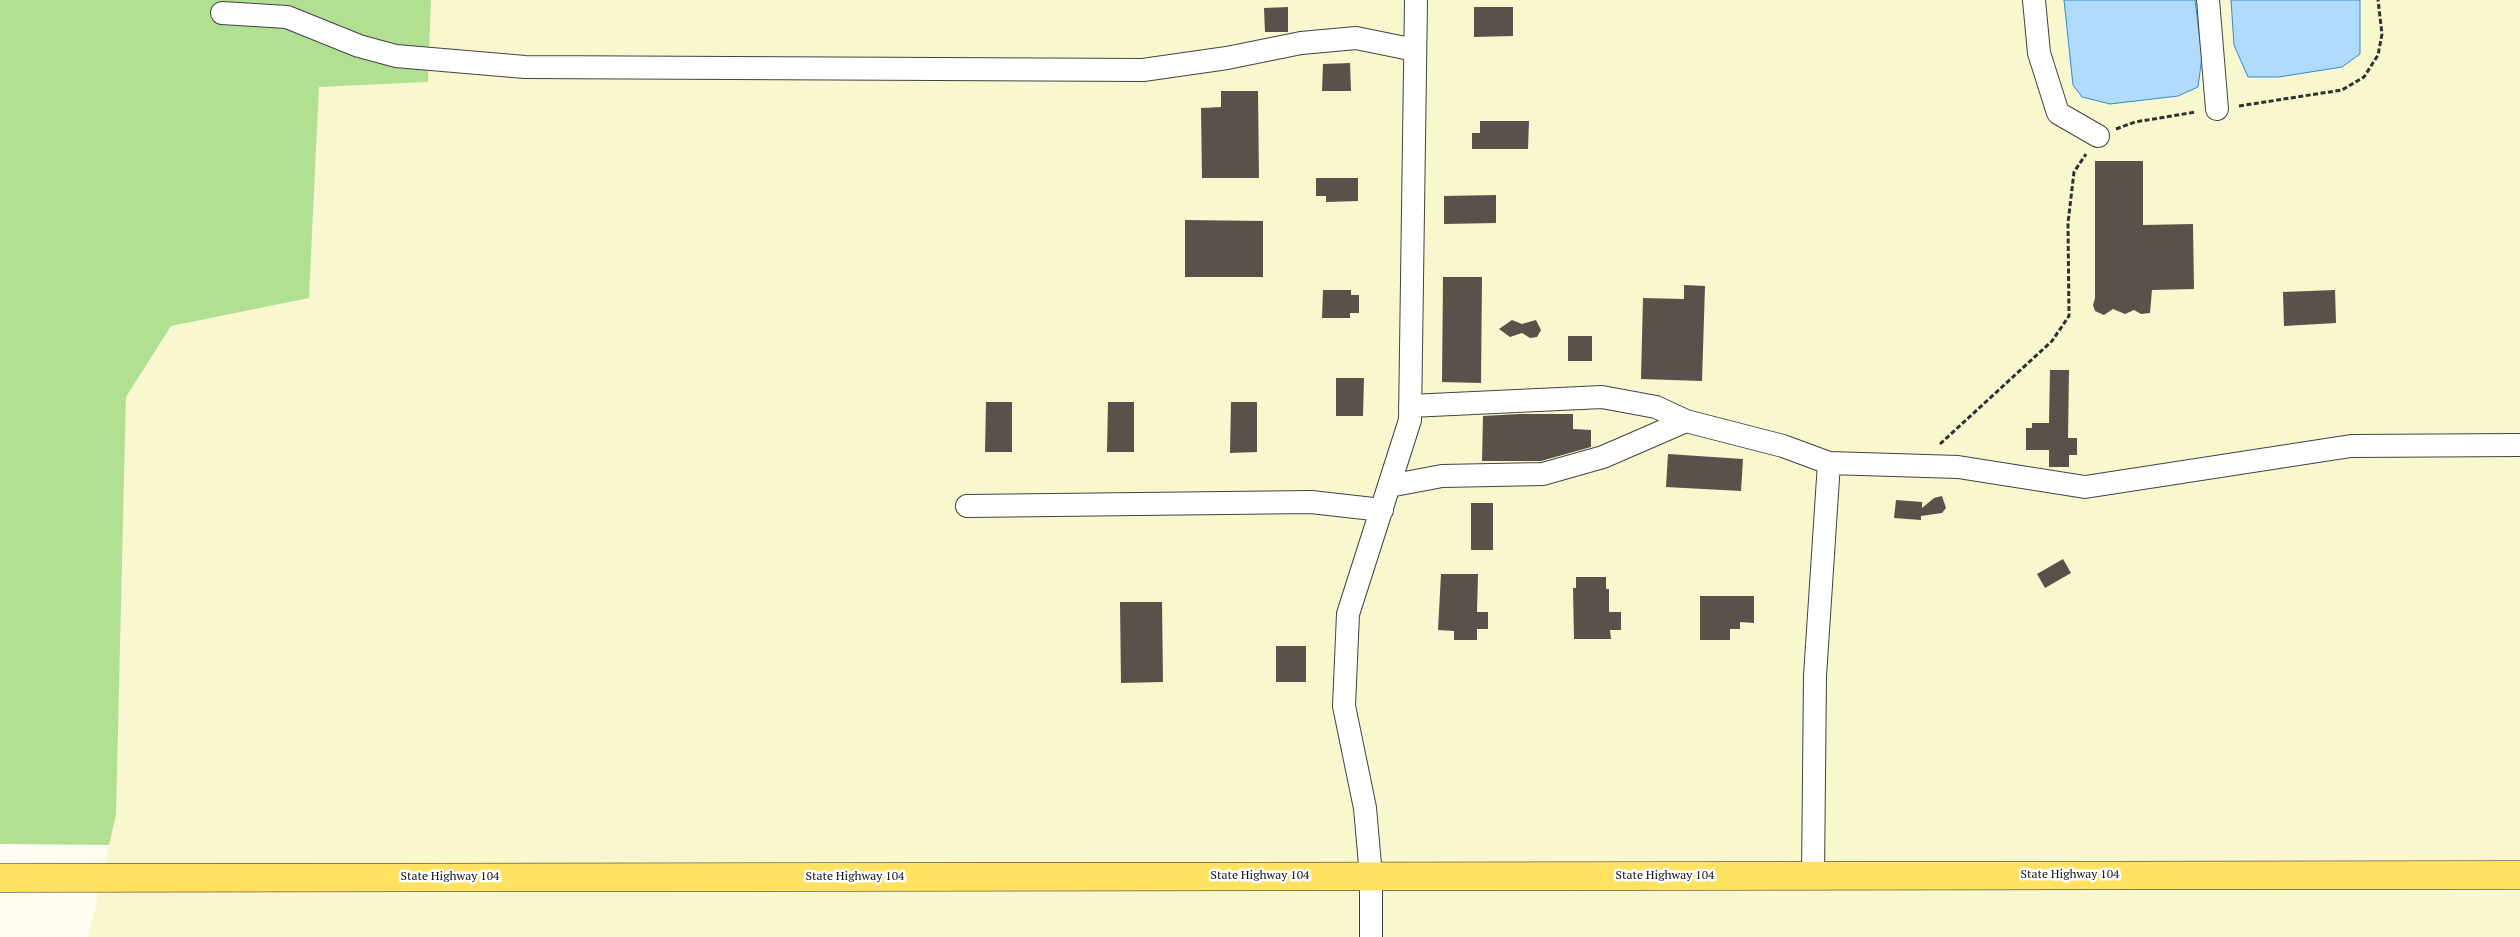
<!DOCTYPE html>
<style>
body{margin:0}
canvas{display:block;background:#fffdf1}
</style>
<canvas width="2520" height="937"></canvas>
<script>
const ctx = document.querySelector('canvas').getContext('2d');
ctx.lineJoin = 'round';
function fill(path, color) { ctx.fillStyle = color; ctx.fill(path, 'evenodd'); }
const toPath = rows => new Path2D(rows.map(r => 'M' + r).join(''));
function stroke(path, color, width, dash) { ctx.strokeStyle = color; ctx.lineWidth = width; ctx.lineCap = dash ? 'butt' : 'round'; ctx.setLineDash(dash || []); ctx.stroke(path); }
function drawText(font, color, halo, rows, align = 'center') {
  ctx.font = font + ' "PT Serif",serif'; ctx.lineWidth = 5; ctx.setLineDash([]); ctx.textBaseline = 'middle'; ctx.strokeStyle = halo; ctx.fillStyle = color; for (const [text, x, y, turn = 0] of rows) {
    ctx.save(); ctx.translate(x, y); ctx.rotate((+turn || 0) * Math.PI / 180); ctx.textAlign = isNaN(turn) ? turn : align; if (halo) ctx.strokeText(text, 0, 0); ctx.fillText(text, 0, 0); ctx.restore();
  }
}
fill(toPath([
 [431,0,2520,0,2520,937,88,937,116,815,126,397,171,326,309,297,319,87,428,82]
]), '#f8f7cd');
fill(toPath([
 [0,0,431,0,428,82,319,87,309,298,171,326,126,397,116,815,109,845,0,844]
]), '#b2e093');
const water = toPath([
 [2064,0,2195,0,2202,57,2198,87,2178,96,2110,104,2082,97,2073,85,2064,0],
 [2231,0,2360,0,2360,54,2342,67,2279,77,2248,77,2234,45,2231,0]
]);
fill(water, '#b0dbfc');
stroke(water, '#2f8cda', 1);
fill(toPath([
 [1288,7,1288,32,1265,32,1264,8],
 [1474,7,1513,7,1513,36,1474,37],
 [1350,63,1351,91,1322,91,1323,64],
 [1221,91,1258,91,1259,178,1202,178,1201,108,1221,107],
 [1480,121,1529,121,1528,149,1472,149,1472,133,1480,133],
 [2095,161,2143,161,2143,225,2193,224,2194,289,2152,290,2150,313,2141,314,2134,310,2125,314,2113,309,2104,315,2095,311,2093,305,2095,298],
 [1316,178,1358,178,1358,201,1326,202,1326,196,1316,196],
 [1496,195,1496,223,1444,224,1444,196],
 [1185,220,1263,221,1263,277,1185,277],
 [1443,277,1482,277,1481,383,1442,382],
 [1684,285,1705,286,1702,381,1641,379,1643,298,1684,299],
 [1323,290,1351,290,1351,295,1359,295,1359,313,1350,313,1350,318,1322,318],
 [2335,290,2336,323,2284,326,2283,292],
 [1512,320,1522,324,1536,320,1541,330,1537,337,1530,338,1522,333,1510,337,1499,329],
 [1568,336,1592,336,1592,361,1568,361],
 [2050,370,2069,370,2068,438,2077,438,2077,455,2069,455,2069,467,2049,467,2049,450,2026,450,2026,428,2032,428,2032,423,2049,423],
 [1336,378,1364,378,1363,416,1336,416],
 [986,402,1012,402,1012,452,985,452],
 [1108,402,1134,402,1134,452,1107,452],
 [1231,402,1257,402,1257,452,1230,453],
 [1519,414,1573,414,1573,429,1591,430,1591,447,1541,461,1482,461,1483,416],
 [1668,454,1743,459,1741,491,1666,487],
 [1942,496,1946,508,1942,513,1921,516,1921,520,1894,518,1896,500,1922,502,1922,508,1934,498],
 [1471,503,1493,503,1493,550,1471,550],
 [2063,559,2071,573,2045,588,2037,574],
 [1441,574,1478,574,1477,612,1488,612,1488,629,1477,629,1477,640,1454,640,1454,631,1438,630],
 [1576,577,1606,577,1606,589,1609,589,1609,612,1621,612,1621,630,1610,630,1611,639,1574,639,1573,588,1576,588],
 [1700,596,1754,596,1754,623,1740,622,1740,629,1730,629,1730,640,1700,640],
 [1120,602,1162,602,1163,682,1121,683],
 [1276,646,1306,646,1306,682,1276,682]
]), '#59514a');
const minor = toPath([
 [2034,0,2039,53,2058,113,2098,136],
 [2208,0,2217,109],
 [222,13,287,17,359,46,396,56,525,67,1143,70,1227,58,1301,43,1356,38,1415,50],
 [1410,406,1602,397,1656,407,1686,421],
 [1389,486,1442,476,1543,474,1603,457,1686,421,1783,446,1829,463,1958,467,2085,487,2351,446,2520,445],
 [967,506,1311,502,1382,510],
 [1813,876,1815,676,1829,463],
 [1371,937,1371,876,1365,808,1344,706,1348,614,1410,420,1416,0]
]);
const major = toPath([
 [0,878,2520,875]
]);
stroke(minor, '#424242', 24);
stroke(major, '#202020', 29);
stroke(toPath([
 [2239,106,2342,90,2364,77,2378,55,2382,34,2378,0],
 [2116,129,2135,122,2196,112],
 [1940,444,2052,341,2069,316,2068,223,2074,172,2086,154]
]), '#313131', 3, [5, 2.5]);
stroke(minor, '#fff', 22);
stroke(major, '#ffe261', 28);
drawText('12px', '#0f0f0f', '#fff', [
 ["State Highway 104",2070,875],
 ["State Highway 104",1260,876],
 ["State Highway 104",1665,876],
 ["State Highway 104",450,877],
 ["State Highway 104",855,877]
]);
</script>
